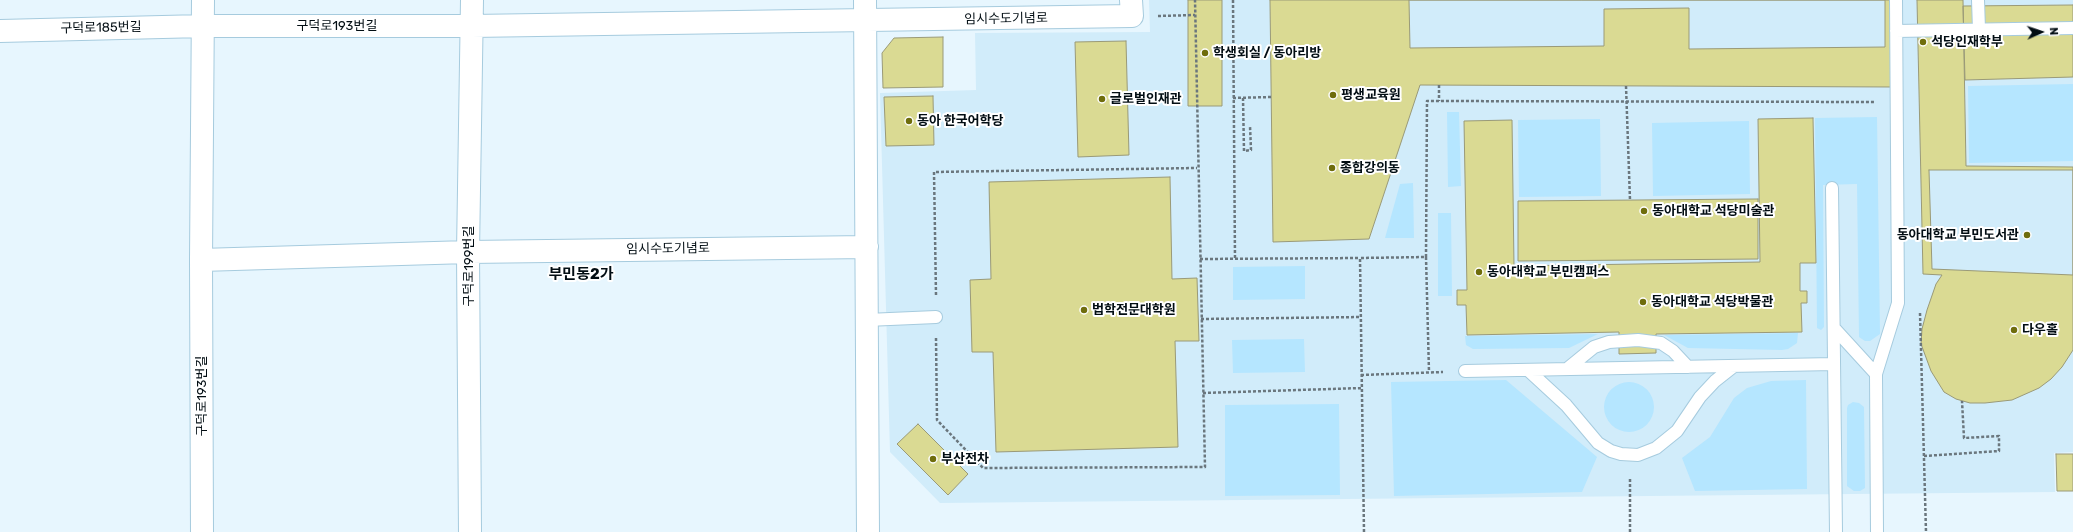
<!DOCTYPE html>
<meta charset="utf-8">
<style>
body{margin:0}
#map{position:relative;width:2073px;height:532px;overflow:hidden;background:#e7f6fe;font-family:Rubik,sans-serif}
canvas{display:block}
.north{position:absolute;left:2021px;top:12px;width:40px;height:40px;-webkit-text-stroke:3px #fff;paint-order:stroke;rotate:87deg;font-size:11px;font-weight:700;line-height:16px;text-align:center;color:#020d13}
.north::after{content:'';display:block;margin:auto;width:14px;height:18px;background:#020d13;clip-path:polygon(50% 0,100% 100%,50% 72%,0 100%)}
</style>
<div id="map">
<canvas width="2073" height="532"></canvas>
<div class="north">N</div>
</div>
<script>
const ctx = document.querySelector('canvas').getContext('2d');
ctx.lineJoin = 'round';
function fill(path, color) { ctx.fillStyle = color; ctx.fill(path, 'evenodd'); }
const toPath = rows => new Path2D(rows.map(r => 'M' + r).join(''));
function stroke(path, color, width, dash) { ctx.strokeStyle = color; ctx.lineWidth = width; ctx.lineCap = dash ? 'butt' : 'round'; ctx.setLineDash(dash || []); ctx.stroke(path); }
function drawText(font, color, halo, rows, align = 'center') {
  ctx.font = font + ' Rubik,"Noto Sans KR",sans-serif'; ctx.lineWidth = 4; ctx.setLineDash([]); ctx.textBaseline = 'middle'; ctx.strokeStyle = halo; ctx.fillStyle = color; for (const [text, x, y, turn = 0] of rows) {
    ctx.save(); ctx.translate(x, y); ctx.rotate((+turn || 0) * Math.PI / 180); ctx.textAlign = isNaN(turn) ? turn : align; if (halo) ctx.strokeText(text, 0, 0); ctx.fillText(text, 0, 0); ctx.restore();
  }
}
fill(toPath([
 [1149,0,2073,0,2073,452,2054,453,2055,492,940,503,890,452,880,93,976,90,975,33,1150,32]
]), '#d1ecfa');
fill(toPath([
 [2073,84,2073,161,1969,163,1968,86],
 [1447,112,1459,112,1461,186,1448,187],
 [1877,117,1880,334,1870,341,1865,341,1859,337,1857,184,1823,185,1824,327,1821,330,1817,328,1815,118],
 [1600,119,1601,196,1519,197,1518,120],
 [1749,121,1750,194,1653,196,1652,123],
 [1413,183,1414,238,1385,238,1400,184],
 [1438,213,1451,213,1452,296,1438,296],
 [1305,266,1305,299,1233,300,1233,267],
 [1798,333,1797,343,1788,349,1782,350,1688,348,1664,335],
 [1598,334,1569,348,1473,349,1466,345,1465,336],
 [1304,339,1305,372,1233,373,1232,340],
 [1506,380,1597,457,1582,492,1394,496,1391,382],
 [1806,380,1807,489,1695,491,1682,458,1710,437,1734,398,1747,388,1771,381],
 '1604 407a25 25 0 1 1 50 0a25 25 0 1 1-50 0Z',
 [1853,402,1859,403,1864,407,1865,488,1860,491,1854,491,1847,486,1847,408,1848,405],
 [1339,404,1340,495,1225,496,1225,405]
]), '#b5e6ff');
const building = toPath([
 [1188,0,1222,0,1222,106,1188,106,1188,0],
 [1270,0,1893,0,1893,87,1420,85,1369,239,1273,242,1270,0],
 [1409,0,1885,0,1885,47,1689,49,1689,8,1604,9,1604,46,1410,48,1409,0],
 [1917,0,1963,0,1966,166,2073,167,2073,350,2062,367,2051,379,2039,388,2012,400,1985,403,1970,403,1956,399,1944,392,1931,371,1921,344,1922,329,1927,310,1936,284,1942,275,1923,274,1917,0],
 [2073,5,2073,77,1965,80,1963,6,2073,5],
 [943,37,943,87,883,88,882,53,894,38,943,37],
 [1126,41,1129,155,1078,157,1075,42,1126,41],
 [933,96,934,145,886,146,884,97,933,96],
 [1813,118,1816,263,1800,263,1800,291,1807,291,1807,303,1801,303,1802,332,1656,334,1656,353,1619,354,1619,332,1467,335,1466,305,1457,305,1457,290,1467,290,1464,121,1512,120,1514,266,1760,262,1758,119,1813,118],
 [1929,170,2073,170,2073,275,1932,269,1929,170],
 [1170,177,1172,279,1197,278,1199,341,1175,341,1178,447,996,452,993,352,972,352,970,280,991,279,989,182,1170,177],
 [1758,199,1758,259,1518,261,1518,201,1758,199],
 [918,424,968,474,948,495,897,444,918,424],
 [2056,454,2073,454,2073,491,2057,491,2056,454]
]);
fill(building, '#dada93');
stroke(building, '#9a9a78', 1);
const service = toPath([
 [1978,0,1979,29],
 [1896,31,2073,28],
 [1832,188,1836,532],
 [867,320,936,317],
 [1834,328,1876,374],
 [1567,369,1594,347,1609,342,1638,340,1661,343,1673,351,1688,367],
 [1528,370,1566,405,1598,443,1611,451,1621,454,1638,455,1656,448,1677,431,1700,397,1715,381,1734,366],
 [1465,371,1834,364],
 [1877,532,1876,374,1898,303,1896,0]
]);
const minor = toPath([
 [865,0,868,532],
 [0,31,203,26,472,26,1132,16,1131,0],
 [201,260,468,252,867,247],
 [202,532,201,260,203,0],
 [470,532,468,252,472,0]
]);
stroke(service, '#a6cbde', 14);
stroke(minor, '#a6cbde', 24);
stroke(toPath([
 [1233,0,1235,259],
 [1158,16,1195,15],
 [1439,85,1439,101],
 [1626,86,1630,200],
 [1233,98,1271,97],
 [1243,98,1244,151,1251,150,1250,126],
 [1426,257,1429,372],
 [1200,259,1360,258],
 [936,295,934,172,1197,168],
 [1920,313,1926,532],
 [1201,319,1361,317],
 [936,338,937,420,983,468,1205,467,1195,0],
 [1361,375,1443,372],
 [1203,393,1362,388],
 [1924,456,1999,451,1999,436,1964,438,1962,401],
 [1364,532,1360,258,1426,257,1427,101,1875,102],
 [1630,532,1630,477]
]), '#6a767d', 2.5, [3, 2]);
stroke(service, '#fff', 12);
stroke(minor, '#fff', 22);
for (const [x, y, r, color] of [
 [1923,42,4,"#6f6d0c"],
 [1205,53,4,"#6f6d0c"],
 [1333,95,4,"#6f6d0c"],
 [1102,99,4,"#6f6d0c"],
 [909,121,4,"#6f6d0c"],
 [1332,168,4,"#6f6d0c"],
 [1644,211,4,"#6f6d0c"],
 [2027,235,4,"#6f6d0c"],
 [1479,272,4,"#6f6d0c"],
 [1643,302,4,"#6f6d0c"],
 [1084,310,4,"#6f6d0c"],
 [2014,330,4,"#6f6d0c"],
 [933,459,4,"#6f6d0c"]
]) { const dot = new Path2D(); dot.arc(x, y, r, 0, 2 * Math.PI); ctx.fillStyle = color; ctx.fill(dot); stroke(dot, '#fff', 1.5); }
drawText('13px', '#020d13', '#fff', [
 ["임시수도기념로",1006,19,-1],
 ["구덕로193번길",337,26],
 ["구덕로185번길",101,28,-1],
 ["임시수도기념로",668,249,-1],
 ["구덕로199번길",469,266,-90],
 ["구덕로193번길",202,396,-90]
]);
drawText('bold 13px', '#020d13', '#fff', [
 ["석당인재학부",1931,42],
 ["학생회실 / 동아리방",1213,53],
 ["평생교육원",1341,95],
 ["글로벌인재관",1110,99],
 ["동아 한국어학당",917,121],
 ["종합강의동",1340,168],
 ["동아대학교 석당미술관",1652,211],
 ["동아대학교 부민도서관",2019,235,"right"],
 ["동아대학교 부민캠퍼스",1487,272],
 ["동아대학교 석당박물관",1651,302],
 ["법학전문대학원",1092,310],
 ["다우홀",2022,330],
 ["부산전차",941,459]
], 'left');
drawText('bold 15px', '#020d13', '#fff', [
 ["부민동2가",581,275]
]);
</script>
